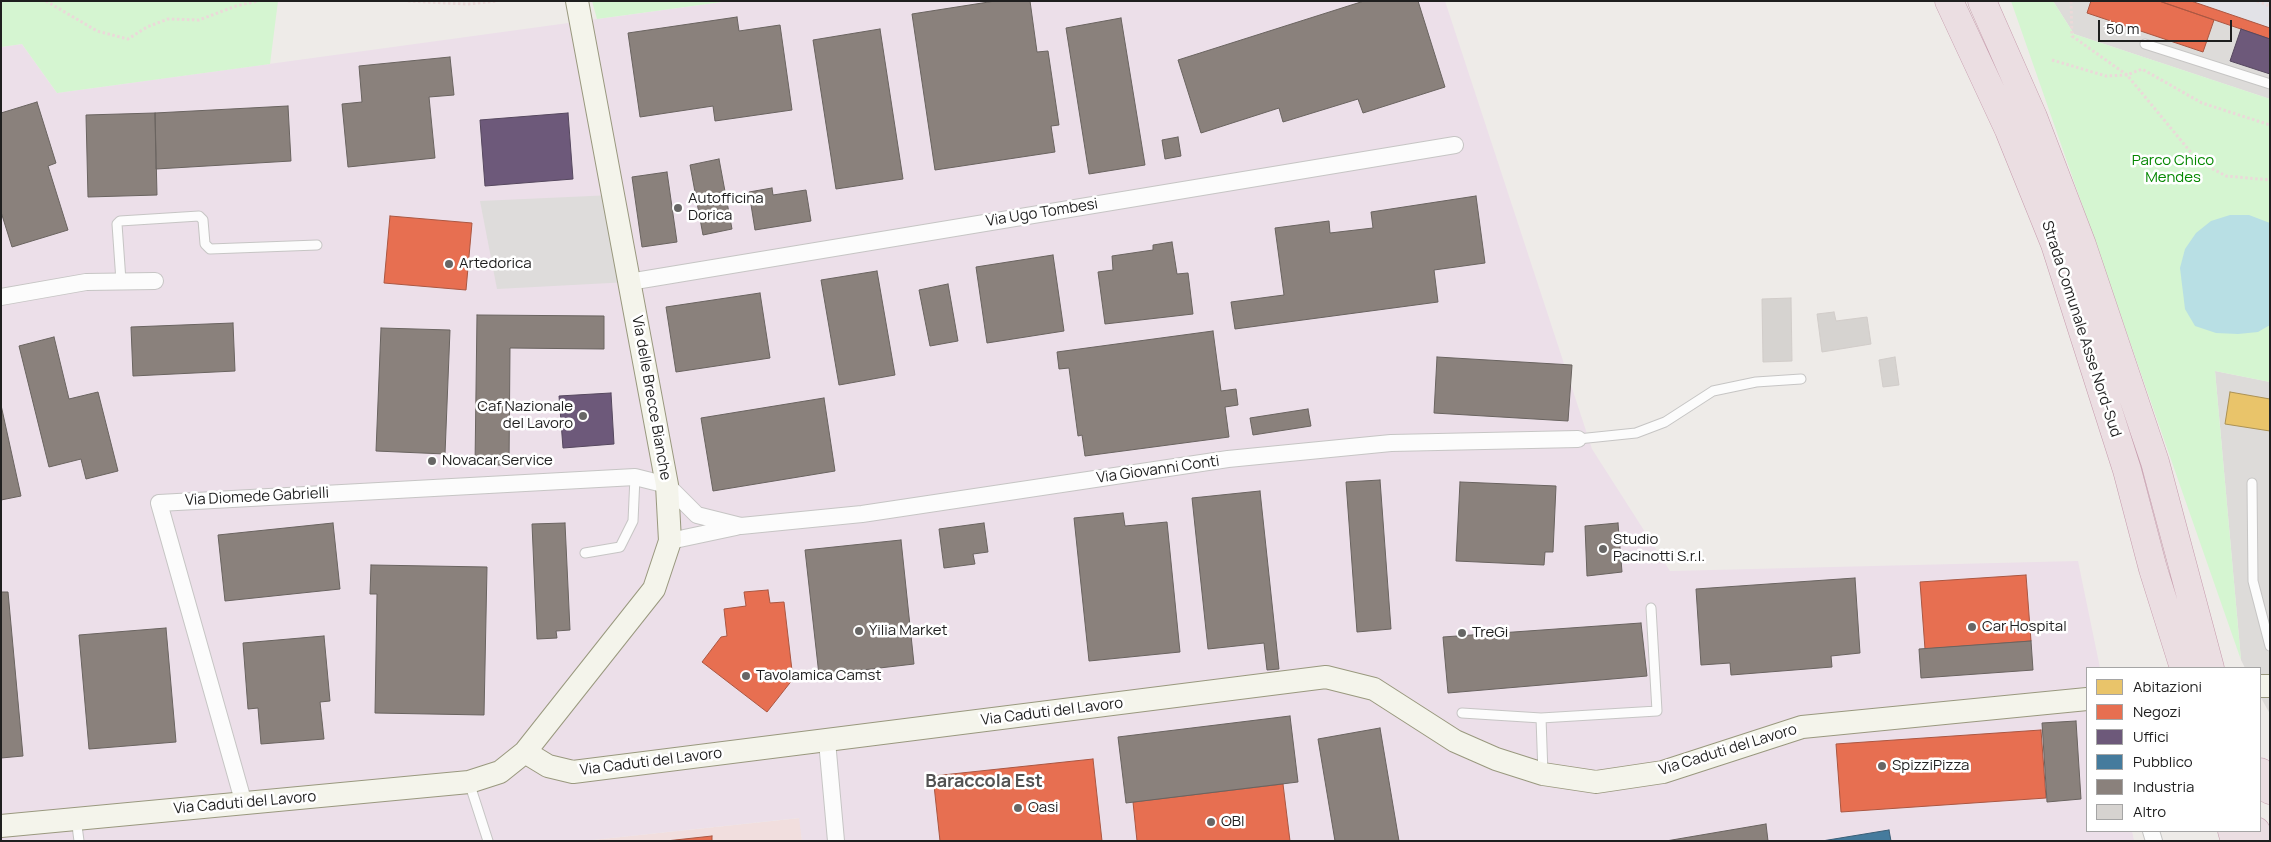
<!DOCTYPE html>
<style>
body{margin:0}
#map{position:relative;width:2271px;height:842px;overflow:hidden;background:#eeebe8;font-family:Manrope,sans-serif}
canvas{display:block}
.frame{position:absolute;inset:0;border:2px solid #1f1f1f;pointer-events:none}
.legend{position:absolute;left:2086px;top:667px;width:175px;height:165px;box-sizing:border-box;background:#fff;border:1px solid #a5a5a5;margin:0;padding:6px 9px;list-style:none;font-size:15px;color:#1f1f1f}
.legend li{display:flex;align-items:center;gap:10px;height:25px}
.legend b{width:25px;border:1px solid #a5a5a5}
.scale{position:absolute;left:2098px;top:20px;width:134px;height:22px;box-sizing:border-box;border:2px solid #1f1f1f;border-top:0;padding-left:6px;font-size:15px;line-height:18px;white-space:nowrap;color:#1f1f1f;-webkit-text-stroke:4px #fff;paint-order:stroke}
</style>
<div id="map">
<canvas width="2271" height="842"></canvas>
<div class="frame"></div>
<ul class="legend">
<li><b style="height:14px;background:#e9c46a"></b>Abitazioni</li>
<li><b style="height:14px;background:#e76f51"></b>Negozi</li>
<li><b style="height:14px;background:#6d597a"></b>Uffici</li>
<li><b style="height:14px;background:#457b9d"></b>Pubblico</li>
<li><b style="height:14px;background:#8a817c"></b>Industria</li>
<li><b style="height:14px;background:#d6d3d0"></b>Altro</li>
</ul>
<div class="scale">50 m</div>
</div>
<script>
const ctx = document.querySelector('canvas').getContext('2d');
ctx.lineJoin = 'round';
function fill(path, color) { ctx.fillStyle = color; ctx.fill(path, 'evenodd'); }
const toPath = rows => new Path2D(rows.map(r => 'M' + r).join(''));
function stroke(path, color, width, dash) { ctx.strokeStyle = color; ctx.lineWidth = width; ctx.lineCap = dash ? 'butt' : 'round'; ctx.setLineDash(dash || []); ctx.stroke(path); }
function drawText(font, color, halo, rows, align = 'center') {
  ctx.font = font + ' Manrope,sans-serif'; ctx.lineWidth = 5; ctx.setLineDash([]); ctx.textBaseline = 'middle'; ctx.strokeStyle = halo; ctx.fillStyle = color; for (const [text, x, y, turn = 0] of rows) {
    ctx.save(); ctx.translate(x, y); ctx.rotate((+turn || 0) * Math.PI / 180); ctx.textAlign = isNaN(turn) ? turn : align; if (halo) ctx.strokeText(text, 0, 0); ctx.fillText(text, 0, 0); ctx.restore();
  }
}
fill(toPath([
 [2053,1,2270,1,2270,99,2074,34],
 [2215,371,2270,382,2270,714,2260,696,2260,668,2245,668,2241,660]
]), '#dddbd9');
fill(toPath([
 [800,818,802,841,583,841]
]), '#f1dede');
fill(toPath([
 [729,1,1445,1,1592,449,1670,571,2078,561,2100,668,2087,668,2087,831,2132,831,2134,841,802,841,799,818,583,841,1,841,1,47,22,44,57,93]
]), '#ecdfe9');
fill(toPath([
 [1,1,278,1,270,64,57,93,22,44,1,47],
 [592,1,729,1,597,19],
 [2011,1,2053,1,2074,34,2270,99,2270,382,2215,371,2241,660]
]), '#d5f5d1');
fill(toPath([
 [613,195,629,282,497,289,480,201]
]), '#dedcdb');
fill(toPath([
 [2191,1,2270,1,2270,28]
]), '#e2e2e7');
fill(toPath([
 [2230,215,2249,215,2270,223,2270,325,2258,332,2238,334,2216,333,2195,326,2185,309,2180,268,2185,249,2196,233,2211,221]
]), '#b8dfe4');
const homes = toPath([
 [2230,392,2270,399,2270,431,2225,424,2230,392]
]);
fill(homes, '#e9c46a');
stroke(homes, '#ac9254', 1);
const shops = toPath([
 [2091,1,2159,1,2214,20,2203,52,2087,13,2091,1],
 [2159,1,2191,1,2270,28,2270,39,2159,1],
 [390,216,472,223,466,290,384,283,390,216],
 [2026,575,2031,641,1925,649,1920,582,2026,575],
 [768,590,770,603,784,602,793,679,767,712,702,662,721,637,727,636,724,609,746,606,744,592,768,590],
 [2041,730,2046,798,1841,812,1836,744,2041,730],
 [1093,759,1102,841,940,841,933,776,1093,759],
 [1283,784,1290,841,1137,841,1133,802,1283,784],
 [712,836,712,841,666,841,712,836]
]);
fill(shops, '#e76f51');
stroke(shops, '#ab5742', 1);
const offices = toPath([
 [2241,29,2270,39,2270,74,2230,61,2241,29],
 [568,113,573,179,485,186,480,120,568,113],
 [611,393,614,444,563,448,559,396,611,393]
]);
fill(offices, '#6d597a');
stroke(offices, '#56485f', 1);
const public = toPath([
 [1889,830,1891,841,1822,841,1889,830]
]);
fill(public, '#457b9d');
stroke(public, '#3a5f77', 1);
const industry = toPath([
 [995,1,1030,1,1037,52,1048,51,1059,125,1051,126,1055,152,935,170,912,14,995,1],
 [1364,1,1418,1,1445,87,1363,113,1358,99,1283,122,1279,108,1201,133,1178,60,1364,1],
 [737,17,739,31,780,25,792,110,715,121,713,106,640,117,628,33,737,17],
 [1121,18,1145,165,1089,174,1066,28,1121,18],
 [880,29,903,179,836,189,813,40,880,29],
 [450,57,454,95,429,97,435,158,348,167,342,104,362,102,359,66,450,57],
 [37,102,56,163,48,166,68,230,12,247,1,212,1,113,37,102],
 [288,106,291,161,156,169,155,113,288,106],
 [155,113,157,195,88,197,86,115,155,113],
 [1178,137,1181,156,1165,159,1162,140,1178,137],
 [719,159,732,229,703,235,690,165,719,159],
 [667,172,677,242,642,247,632,177,667,172],
 [772,188,773,195,806,190,811,221,755,230,749,192,772,188],
 [1476,196,1485,263,1434,270,1438,302,1235,329,1231,302,1284,295,1275,228,1329,221,1330,233,1373,228,1371,212,1476,196],
 [1172,242,1177,274,1188,273,1193,314,1105,324,1098,272,1113,270,1112,256,1153,250,1153,245,1172,242],
 [1053,255,1064,331,987,343,976,267,1053,255],
 [877,271,895,375,839,385,821,280,877,271],
 [948,284,958,341,930,346,919,290,948,284],
 [760,293,770,358,676,372,666,307,760,293],
 [477,315,604,316,604,349,510,348,509,465,475,465,477,315],
 [233,323,235,371,133,376,131,327,233,323],
 [381,328,450,330,445,454,376,451,381,328],
 [1213,331,1221,391,1236,389,1238,405,1225,407,1229,437,1085,456,1082,435,1078,436,1069,368,1059,369,1057,352,1213,331],
 [54,337,69,399,98,392,118,471,86,479,81,459,49,467,19,346,54,337],
 [1437,357,1572,365,1568,421,1434,413,1437,357],
 [824,398,835,471,713,491,701,418,824,398],
 [1,405,21,496,1,500,1,405],
 [1308,409,1311,426,1253,435,1250,418,1308,409],
 [1380,480,1391,629,1357,632,1346,482,1380,480],
 [1460,482,1556,486,1553,552,1545,552,1544,565,1456,561,1460,482],
 [1260,491,1279,669,1267,670,1264,643,1208,649,1192,498,1260,491],
 [1123,513,1125,526,1167,522,1180,652,1089,661,1074,518,1123,513],
 [333,523,340,589,225,601,218,535,333,523],
 [565,523,570,630,556,631,557,638,537,639,532,524,565,523],
 [984,523,988,552,973,554,975,564,944,568,939,529,984,523],
 [1618,523,1622,572,1587,576,1585,526,1618,523],
 [901,540,914,664,819,675,805,550,901,540],
 [371,565,487,567,484,715,375,713,377,594,370,594,371,565],
 [1855,578,1860,653,1831,656,1832,667,1731,675,1730,663,1701,665,1696,589,1855,578],
 [1,592,8,592,23,756,1,758,1,592],
 [1641,623,1647,676,1448,693,1443,637,1641,623],
 [166,628,176,742,89,749,79,635,166,628],
 [324,636,330,701,320,702,324,739,261,744,258,708,248,709,243,643,324,636],
 [2031,641,2033,670,1921,678,1919,649,2031,641],
 [1290,716,1298,782,1126,803,1118,737,1290,716],
 [2076,721,2081,799,2047,802,2042,723,2076,721],
 [1380,728,1399,841,1335,841,1318,739,1380,728],
 [1766,824,1768,841,1666,841,1766,824]
]);
fill(industry, '#8a817c');
stroke(industry, '#6a6460', 1);
const building = toPath([
 [1791,298,1792,361,1763,362,1762,299,1791,298],
 [1834,312,1836,321,1867,317,1871,344,1822,352,1817,314,1834,312],
 [1895,357,1899,385,1883,387,1879,360,1895,357]
]);
fill(building, '#d6d3d0');
stroke(building, '#d1ccc9', 1);
const lane = toPath([
 [2145,44,2270,84],
 [121,281,117,224,120,221,199,216,203,220,205,244,210,249,317,245],
 [1578,439,1636,433,1665,422,1713,391,1756,382,1801,379],
 [2252,483,2253,581,2270,646],
 [585,553,620,547,633,521,635,477],
 [1462,713,1541,718,1657,711,1651,608],
 [1541,718,1543,774],
 [469,782,488,841],
 [76,818,79,841]
]);
const street = toPath([
 [629,282,1455,145],
 [1,297,86,282,155,281],
 [670,541,736,527],
 [827,741,836,841],
 [244,804,159,503,635,477,667,485,697,515,741,526,862,514,1228,459,1391,443,1578,439],
 [2151,831,2154,841]
]);
const secondary = toPath([
 [2260,686,2270,686],
 [525,752,548,766,573,772,1326,677,1374,689,1455,741,1496,759,1543,774,1596,782,1663,772,1802,727,2087,699],
 [1,826,469,782,500,772,525,752,654,589,670,541,667,485,577,1]
]);
const highway = toPath([
 [1949,1,2009,130,2055,244,2127,470,2153,569,2184,668],
 [1982,1,2033,117,2082,245,2155,462,2210,668],
 [2260,772,2270,790],
 [2232,831,2235,841],
 [2256,831,2261,841]
]);
stroke(lane, '#c6c5c4', 11);
stroke(street, '#c6c5c4', 18);
stroke(secondary, '#99987e', 24);
stroke(highway, '#c69cad', 29);
stroke(toPath([
 [46,1,97,31,128,39,147,27,168,19,199,20,236,6,258,1],
 [408,1,467,4,497,1],
 [2071,1,2072,36,2127,75,2198,161,2226,176,2270,180],
 [2257,1,2270,6],
 [2052,60,2106,76,2127,75,2142,69,2202,103,2270,125]
]), '#ebd9d9', 3, [2.5, 2.5]);
stroke(lane, '#fcfcfc', 9);
stroke(street, '#fcfcfc', 16);
stroke(secondary, '#f4f4eb', 22);
stroke(highway, '#ebdee2', 28);
for (const [x, y, r, color] of [
 [678,208,5,"#676665"],
 [449,264,5,"#676665"],
 [583,416,5,"#676665"],
 [432,461,5,"#676665"],
 [1603,549,5,"#676665"],
 [1972,627,5,"#676665"],
 [859,631,5,"#676665"],
 [1462,633,5,"#676665"],
 [746,676,5,"#676665"],
 [1882,766,5,"#676665"],
 [1018,808,5,"#676665"],
 [1211,822,5,"#676665"]
]) { const dot = new Path2D(); dot.arc(x, y, r, 0, 2 * Math.PI); ctx.fillStyle = color; ctx.fill(dot); stroke(dot, '#fff', 2); }
drawText('15px', '#058802', '#fff', [
 ["Parco Chico",2173,161],
 ["Mendes",2173,178]
]);
drawText('15px', '#1f1f1f', '#fff', [
 ["Autofficina",688,199],
 ["Dorica",688,216],
 ["Artedorica",459,264],
 ["Caf Nazionale",573,407,"right"],
 ["del Lavoro",573,424,"right"],
 ["Novacar Service",442,461],
 ["Studio",1613,540],
 ["Pacinotti S.r.l.",1613,557],
 ["Car Hospital",1982,627],
 ["Yilia Market",869,631],
 ["TreGi",1472,633],
 ["Tavolamica Camst",756,676],
 ["SpizziPizza",1892,766],
 ["Oasi",1028,808],
 ["OBI",1221,822]
], 'left');
drawText('15px', '#1f1f1f', '#fff', [
 ["Via Ugo Tombesi",1042,213,-9],
 ["Strada Comunale Asse Nord-Sud",2081,329,72],
 ["Via delle Brecce Bianche",651,398,80],
 ["Via Giovanni Conti",1158,470,-8],
 ["Via Diomede Gabrielli",257,497,-3],
 ["Via Caduti del Lavoro",1052,712,-7],
 ["Via Caduti del Lavoro",1728,750,-17],
 ["Via Caduti del Lavoro",651,762,-7],
 ["Via Caduti del Lavoro",245,803,-5]
]);
drawText('bold 18px', '#525252', '#fff', [
 ["Baraccola Est",984,782]
]);
</script>
